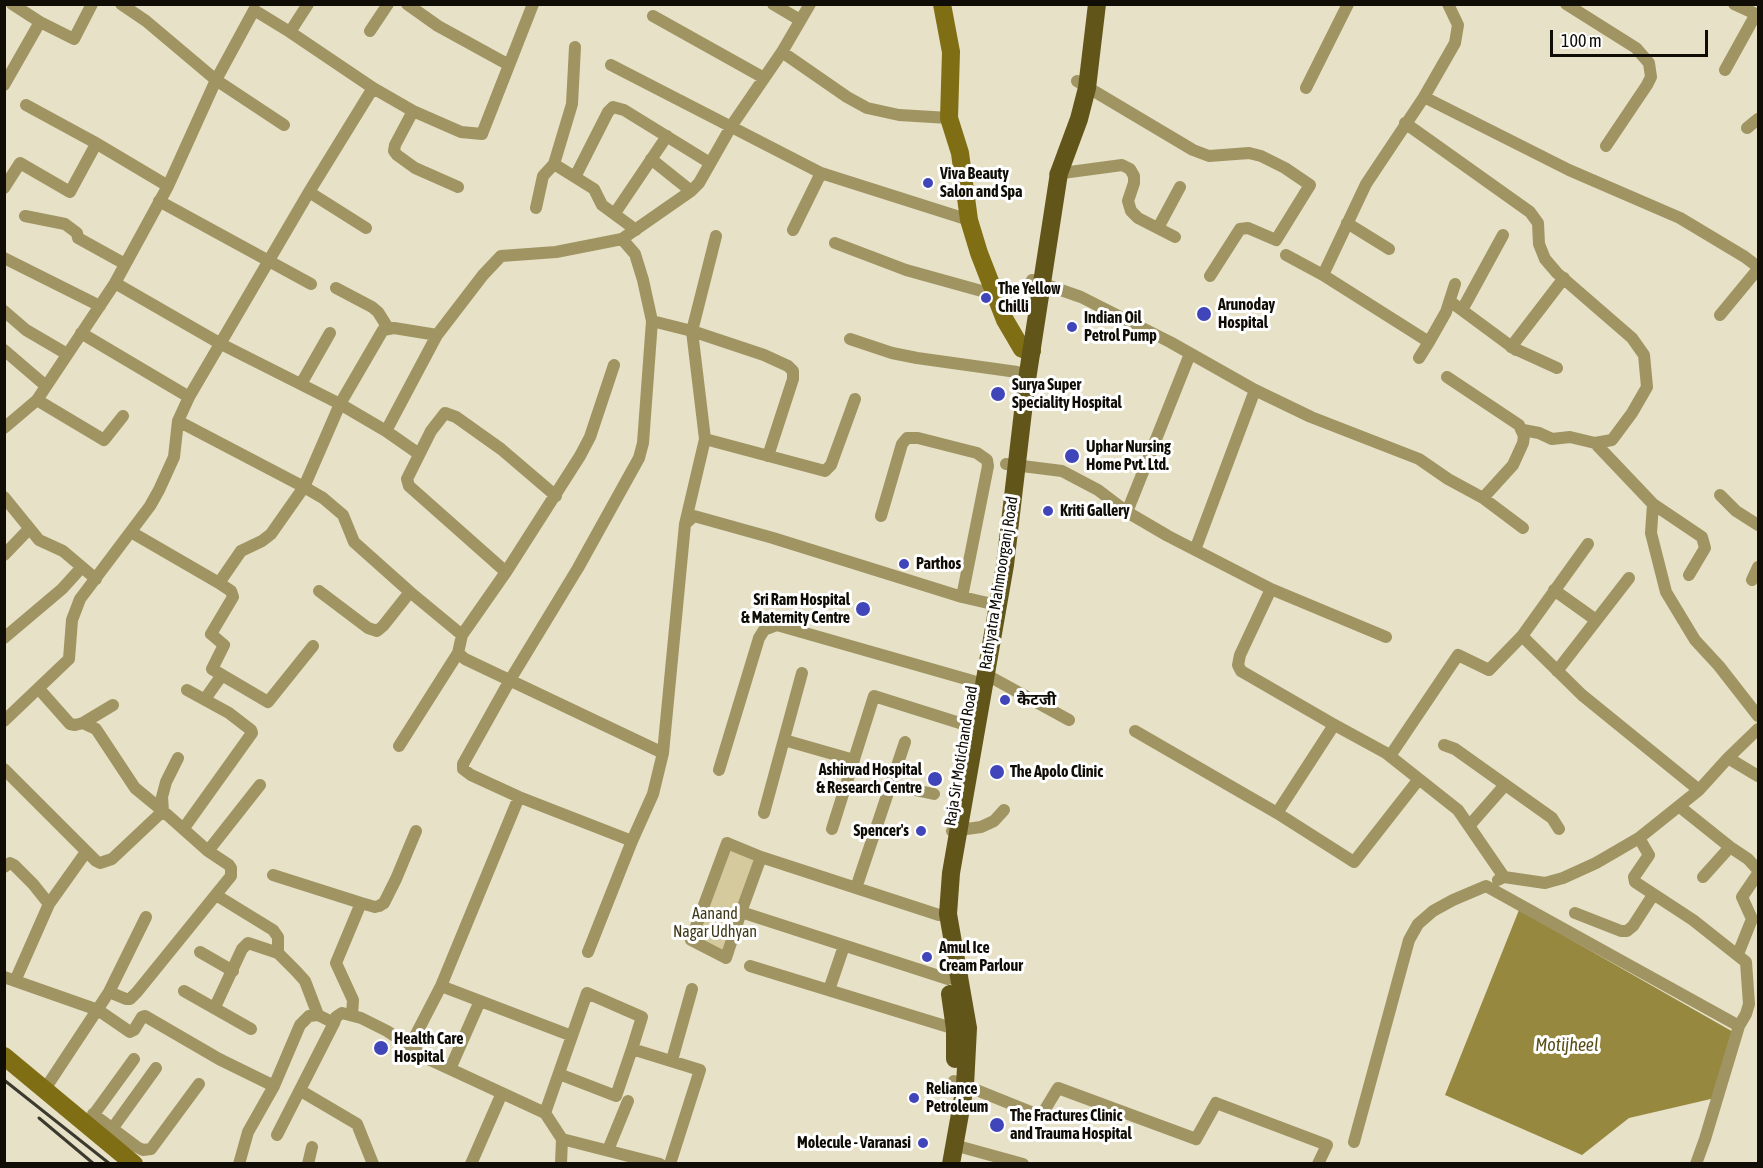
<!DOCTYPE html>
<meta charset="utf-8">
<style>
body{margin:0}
#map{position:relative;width:1763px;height:1168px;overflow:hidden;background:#e6e1c7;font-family:"Asap Condensed",sans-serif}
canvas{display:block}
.frame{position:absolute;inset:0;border:6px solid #0f0d05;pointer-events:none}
.scale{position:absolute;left:1550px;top:30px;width:158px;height:27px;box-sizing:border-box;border:3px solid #0f0d05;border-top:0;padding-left:8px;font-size:18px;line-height:21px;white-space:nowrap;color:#0f0d05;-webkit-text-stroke:4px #fff;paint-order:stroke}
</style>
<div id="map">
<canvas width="1763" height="1168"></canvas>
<div class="frame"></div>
<div class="scale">100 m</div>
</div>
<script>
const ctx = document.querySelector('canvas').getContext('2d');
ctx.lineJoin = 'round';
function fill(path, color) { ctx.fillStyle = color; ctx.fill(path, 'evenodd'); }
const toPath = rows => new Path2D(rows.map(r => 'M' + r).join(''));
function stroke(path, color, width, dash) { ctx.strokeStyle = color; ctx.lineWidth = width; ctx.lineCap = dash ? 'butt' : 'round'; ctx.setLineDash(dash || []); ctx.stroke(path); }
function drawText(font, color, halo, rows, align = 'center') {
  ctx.font = font + ' "Asap Condensed","Noto Sans Devanagari",sans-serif'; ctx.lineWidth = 6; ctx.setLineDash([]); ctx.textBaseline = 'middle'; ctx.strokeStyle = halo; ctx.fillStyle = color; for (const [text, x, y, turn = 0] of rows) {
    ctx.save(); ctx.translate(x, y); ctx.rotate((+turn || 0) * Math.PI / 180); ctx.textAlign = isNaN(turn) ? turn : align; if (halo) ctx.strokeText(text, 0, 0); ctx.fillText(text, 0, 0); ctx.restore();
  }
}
fill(toPath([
 [726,847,756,859,722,956,692,937]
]), '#d4ca9d');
fill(toPath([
 [1519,910,1735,1033,1715,1098,1629,1118,1582,1155,1445,1095]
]), '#978840');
stroke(toPath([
 [12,4,40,22,74,39,92,4],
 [121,4,146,21,216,80,284,125],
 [407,4,438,26,509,65],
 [773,4,800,20],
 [1566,4,1636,48,1649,63,1651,77,1647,85,1606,146],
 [1734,4,1758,15],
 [653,16,764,78],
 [370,31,388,4],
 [290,32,308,4],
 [575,47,572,104,554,164,594,189,602,205,636,230],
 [782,52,847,97,867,108,899,115,949,118],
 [611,65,821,173,969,220],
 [1725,70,1756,14],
 [1077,81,1193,150,1209,156,1249,153,1261,156,1285,168,1310,185,1276,240,1248,228,1240,229,1210,276],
 [4,85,40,22],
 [1306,88,1348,4],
 [1424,97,1569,170,1680,218,1745,257,1758,267],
 [26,105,94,142,168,186],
 [413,111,395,145,394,151,397,155,415,168,458,187],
 [1405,123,1530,212,1538,223,1539,244,1545,259,1557,273,1632,338,1644,355,1647,387,1632,413,1612,440,1595,443,1570,437,1552,439,1539,433,1523,430],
 [1747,128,1758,119],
 [651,159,691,191],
 [1055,174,1122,165,1130,169,1134,176,1134,183,1128,201,1131,211,1138,218,1175,237],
 [575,177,608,112,613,107,624,110,710,163],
 [4,188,20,163,70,192,96,144],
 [309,192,366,228],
 [159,201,311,284],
 [536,208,543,176,554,164],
 [615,213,667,136],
 [25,216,65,224,77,233,78,238,125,264],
 [1347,223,1389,249],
 [1158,228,1180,187],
 [793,230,821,173],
 [716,236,692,331,764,355,788,366,793,371,793,379,768,456],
 [622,239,635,254,643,280,652,321,692,331,705,439,685,524],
 [835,243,906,270,996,295],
 [1286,255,1323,275],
 [4,258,100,306],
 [1032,280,1081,297,1170,342,1255,390,1311,417,1419,459,1448,479,1483,498,1523,528],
 [115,283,221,344,340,404,386,431,419,454],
 [336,288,372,307,378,312,388,328],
 [1451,302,1516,350],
 [1462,310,1503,235],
 [4,311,26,330,67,354],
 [1720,315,1758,269],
 [652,321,643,443,639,458,578,568,510,680,463,764,463,769,471,775,519,797,632,841,653,794,663,753],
 [81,333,189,397],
 [850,339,892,353,917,358,1017,372],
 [1429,342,1446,312,1455,284],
 [4,350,46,386],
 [1419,358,1429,342,1323,275,1366,184,1424,97,1455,43,1458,25,1448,4],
 [1557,368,1511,347,1564,278],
 [1447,377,1519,425,1524,436,1523,443,1513,465,1483,498],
 [301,384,330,333],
 [37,400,104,440,123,416],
 [4,428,37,400,115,283,168,186,216,80,254,10,290,32,373,88,413,111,461,132,482,134,533,4],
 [386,431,437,335],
 [705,439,825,471,831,465,855,399],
 [1595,443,1653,504,1651,533,1666,592,1695,640,1719,666,1758,716],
 [1006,464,1062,471,1098,490,1127,512,1168,536,1271,589,1240,655,1238,665,1241,671,1331,723,1386,753,1458,810,1504,877],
 [1720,495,1736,511,1758,525],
 [556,496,501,449,456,417,445,413,431,431,407,479,409,486,506,572,462,635,458,653,465,659,663,753,685,524,694,516,773,538,962,597,988,603],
 [4,497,39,540,63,551,96,579],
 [1653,504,1702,537,1705,548,1689,575],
 [1127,512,1190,354],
 [881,516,902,444,907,438,918,438,977,453,987,460,988,466,962,597],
 [131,532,219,583,241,551,262,541,271,534,304,487,178,421],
 [1195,550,1255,390],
 [4,555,29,529],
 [506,572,580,456,590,437,614,365],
 [1752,580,1758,567],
 [1271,589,1386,637],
 [1554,590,1596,620],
 [319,591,368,628,377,631,383,626,410,592],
 [462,635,410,592,354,542,343,515,323,498,304,487,340,404,383,330,394,328,437,335,483,275,501,256,556,252,622,239,691,191,699,183,732,125,782,52,810,4],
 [1522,636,1582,695,1699,790],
 [4,638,62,589,82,567],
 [1557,671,1629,578],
 [985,674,1069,720],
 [222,675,268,702,313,646],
 [39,689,70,724,75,725,83,723,113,705],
 [205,699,222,675,212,669,224,645,211,634,233,597,231,591,219,583],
 [4,721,69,659,72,620,80,599,150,506,159,490,174,457,178,421,189,397,309,192,373,88],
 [1135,731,1277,813,1354,862,1419,779],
 [784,740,854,760],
 [1444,745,1455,749,1552,818,1559,829],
 [399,746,458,653],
 [1390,756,1458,655,1489,670,1522,636,1588,544],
 [1728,758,1758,776],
 [4,769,96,861,100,863,112,859,163,811,135,788,96,729,83,723],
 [719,770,759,638,764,630,777,625,973,681],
 [891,785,934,794],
 [1680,807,1730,847,1748,859,1758,870,1757,875,1742,897,1752,919,1738,954],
 [764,813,802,673],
 [1277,813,1334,725],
 [1469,826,1505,785],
 [184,828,252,733,251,730,229,713,187,690],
 [832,829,874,696,966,725],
 [952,831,981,827,994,821,1004,810],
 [1639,838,1649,855,1634,877,1635,882,1693,920,1746,962,1749,1004,1746,1014,1739,1026],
 [208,851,260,785],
 [4,867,10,863,14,865,33,884,49,904],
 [273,875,361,903,375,907,379,906,384,903,396,879,416,831],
 [1703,877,1730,847],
 [1498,880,1504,877,1545,883,1563,878,1596,863,1639,838,1699,790,1728,758,1758,729],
 [856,888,905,742],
 [216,895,273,930,278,937,278,953],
 [741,912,726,958,691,940,727,843,761,857],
 [1575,913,1621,931,1627,931,1633,926,1653,895],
 [939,915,761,857,741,912,948,979],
 [200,952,233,971],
 [588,952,632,841],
 [750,966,955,1029],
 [4,977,98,1010,130,1032,134,1030,142,1017,145,1016,219,1059,274,1086],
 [15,981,49,904,86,852],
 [441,986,572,1036],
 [829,990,844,946],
 [184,991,251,1029],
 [109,992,126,999,130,999,137,992,231,876,231,868,229,865,208,851,163,811,162,797,166,782,178,758],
 [480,1001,450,1069,545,1113],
 [215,1007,242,949,248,943,278,953,296,971,305,981,318,1015],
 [352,1015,353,1000,336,963,361,903],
 [672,1060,692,989],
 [450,1069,426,1058,410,1046,441,986,519,797],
 [559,1074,616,1096,632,1049],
 [954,1081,1041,1116,1058,1088,1196,1139,1216,1103,1327,1145,1318,1164],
 [45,1089,109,992,146,917],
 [301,1091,357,1124,373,1164],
 [93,1114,137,1147,143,1150,151,1149,199,1084],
 [89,1121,134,1059],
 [112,1129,156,1068],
 [277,1135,334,1023],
 [1354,1142,1409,940,1418,924,1433,911,1453,900,1486,886,1739,1026,1705,1139,1696,1164],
 [954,1145,1023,1164],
 [608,1150,628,1101],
 [239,1164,248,1132,274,1086,300,1025,309,1016,318,1015,334,1023,336,1017,342,1013,361,1018,387,1031,410,1046],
 [308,1164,312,1147],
 [471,1164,502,1093],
 [561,1164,562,1139],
 [660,1164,562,1139,545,1113,587,993,642,1017,632,1049,700,1070,670,1164]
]), '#9f9462', 12);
stroke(toPath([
 [942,4,951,52,949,118,960,153,969,220,979,253,1005,320,1022,349,1032,351],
 [4,1056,134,1164]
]), '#806e14', 18);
stroke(toPath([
 [950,994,955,1029,955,1059],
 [951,1164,965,1086,968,1028,948,914,951,873,1005,565,1026,386,1059,173,1079,119,1087,88,1097,4]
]), '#61551a', 18);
stroke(toPath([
 [4,1080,110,1164],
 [39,1118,94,1164]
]), '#3c3a2e', 3);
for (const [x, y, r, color] of [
 [928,183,6,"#4045ba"],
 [986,298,6,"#4045ba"],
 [1204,314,8,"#4045ba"],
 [1072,327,6,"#4045ba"],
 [998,394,8,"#4045ba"],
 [1072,456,8,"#4045ba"],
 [1048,511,6,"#4045ba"],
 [904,564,6,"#4045ba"],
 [863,609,8,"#4045ba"],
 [1005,700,6,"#4045ba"],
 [997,772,8,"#4045ba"],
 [935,779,8,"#4045ba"],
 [921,831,6,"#4045ba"],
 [927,957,6,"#4045ba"],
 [381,1048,8,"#4045ba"],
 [914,1098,6,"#4045ba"],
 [997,1125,8,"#4045ba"],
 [923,1143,6,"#4045ba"]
]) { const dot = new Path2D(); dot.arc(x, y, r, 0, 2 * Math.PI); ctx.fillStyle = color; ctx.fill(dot); stroke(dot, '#fff', 2); }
drawText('bold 16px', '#0f0d05', '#fff', [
 ["Viva Beauty",940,174],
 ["Salon and Spa",940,192],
 ["The Yellow",998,289],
 ["Chilli",998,307],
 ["Arunoday",1218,305],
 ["Hospital",1218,323],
 ["Indian Oil",1084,318],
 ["Petrol Pump",1084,336],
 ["Surya Super",1012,385],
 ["Speciality Hospital",1012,403],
 ["Uphar Nursing",1086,447],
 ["Home Pvt. Ltd.",1086,465],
 ["Kriti Gallery",1060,511],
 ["Parthos",916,564],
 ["Sri Ram Hospital",850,600,"right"],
 ["& Maternity Centre",850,618,"right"],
 ["कैटजी",1017,700],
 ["Ashirvad Hospital",922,770,"right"],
 ["& Research Centre",922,788,"right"],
 ["The Apolo Clinic",1010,772],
 ["Spencer's",909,831,"right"],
 ["Amul Ice",939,948],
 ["Cream Parlour",939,966],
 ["Health Care",394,1039],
 ["Hospital",394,1057],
 ["Reliance",926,1089],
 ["Petroleum",926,1107],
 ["The Fractures Clinic",1010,1116],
 ["and Trauma Hospital",1010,1134],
 ["Molecule - Varanasi",911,1143,"right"]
], 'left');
drawText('16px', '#0f0d05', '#fff', [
 ["Rathyatra Mahmoorganj Road",999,583,-81],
 ["Raja Sir Motichand Road",961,756,-81]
]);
drawText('16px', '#403919', '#fff', [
 ["Aanand",715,914],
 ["Nagar Udhyan",715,932]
]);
drawText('italic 18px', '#594e17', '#fff', [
 ["Motijheel",1567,1045]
]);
</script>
